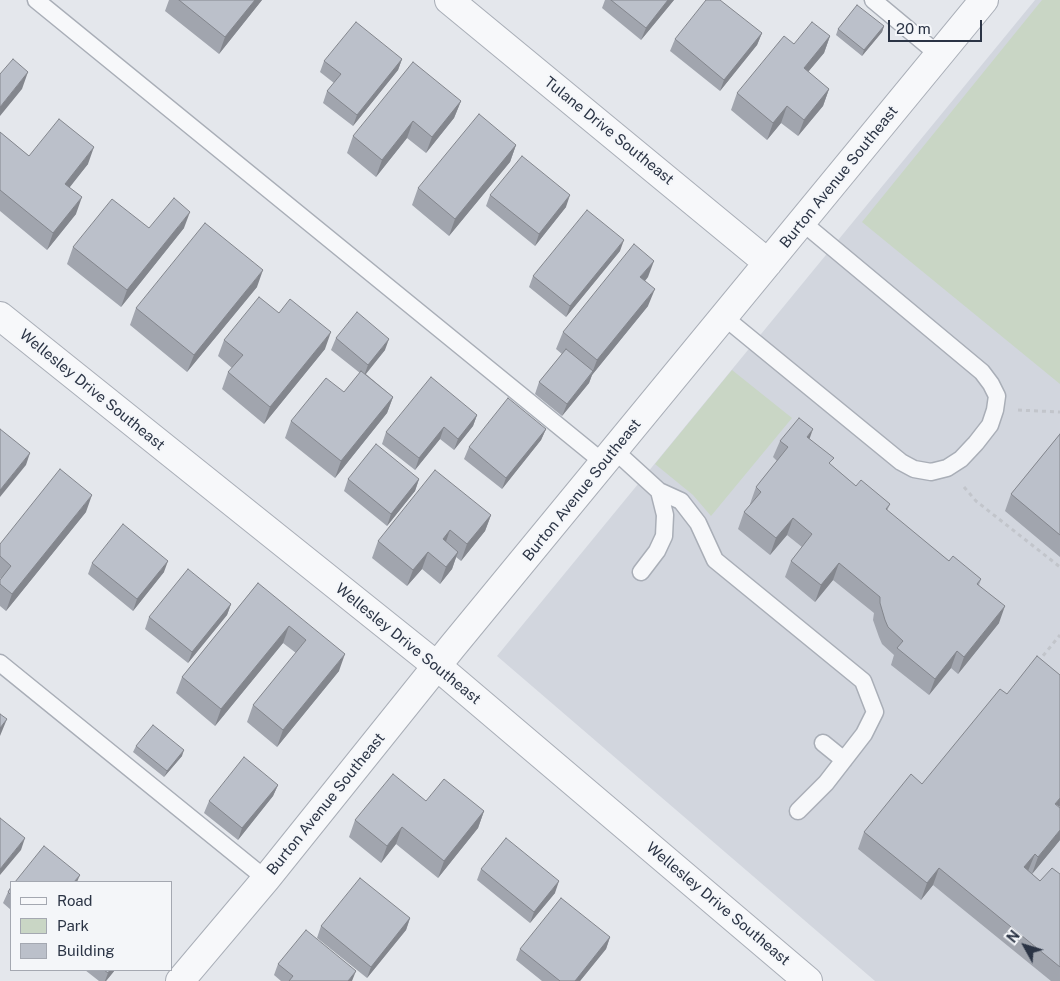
<!DOCTYPE html>
<style>
body{margin:0}
#map{position:relative;width:1060px;height:981px;overflow:hidden;background:#e4e7ec;font-family:"Public Sans",sans-serif}
canvas{display:block}
.legend{position:absolute;left:10px;top:881px;width:162px;height:90px;box-sizing:border-box;background:#f4f6f9;border:1px solid #a4a8b1;margin:0;padding:6px 9px;list-style:none;font-size:15px;color:#2b3445}
.legend li{display:flex;align-items:center;gap:10px;height:25px}
.legend b{width:25px;border:1px solid #a4a8b1}
.north{position:absolute;left:1000px;top:921px;width:50px;height:50px;-webkit-text-stroke:4px #f4f6f9;paint-order:stroke;rotate:309deg;font-size:14px;font-weight:700;line-height:20px;text-align:center;color:#2b3445}
.north::after{content:'';display:block;margin:auto;width:18px;height:22px;background:#2b3445;clip-path:polygon(50% 0,100% 100%,50% 72%,0 100%)}
.scale{position:absolute;left:888px;top:20px;width:94px;height:22px;box-sizing:border-box;border:2px solid #2b3445;border-top:0;padding-left:6px;font-size:15px;line-height:18px;white-space:nowrap;color:#2b3445;-webkit-text-stroke:4px #f4f6f9;paint-order:stroke}
</style>
<div id="map">
<canvas width="1060" height="981"></canvas>
<ul class="legend">
<li><b style="height:6px;background:#f7f8fa"></b>Road</li>
<li><b style="height:14px;background:#c9d6c5"></b>Park</li>
<li><b style="height:14px;background:#bbc0ca"></b>Building</li>
</ul>
<div class="north">N</div>
<div class="scale">20 m</div>
</div>
<script>
const ctx = document.querySelector('canvas').getContext('2d');
ctx.lineJoin = 'round';
function fill(path, color) { ctx.fillStyle = color; ctx.fill(path, 'evenodd'); }
const toPath = rows => new Path2D(rows.map(r => 'M' + r).join(''));
function stroke(path, color, width, dash) { ctx.strokeStyle = color; ctx.lineWidth = width; ctx.lineCap = dash ? 'butt' : 'round'; ctx.setLineDash(dash || []); ctx.stroke(path); }
function drawText(font, color, halo, rows, align = 'center') {
  ctx.font = font + ' "Public Sans",sans-serif'; ctx.lineWidth = 4; ctx.setLineDash([]); ctx.textBaseline = 'middle'; ctx.strokeStyle = halo; ctx.fillStyle = color; for (const [text, x, y, turn = 0] of rows) {
    ctx.save(); ctx.translate(x, y); ctx.rotate((+turn || 0) * Math.PI / 180); ctx.textAlign = isNaN(turn) ? turn : align; if (halo) ctx.strokeText(text, 0, 0); ctx.fillText(text, 0, 0); ctx.restore();
  }
}
fill(toPath([
 [1035,0,1060,0,1060,981,875,981,497,656]
]), '#d2d6de');
fill(toPath([
 [1042,0,1060,0,1060,384,862,222],
 [732,370,792,418,711,516,693,495,655,464]
]), '#c9d6c5');
const lane = toPath([
 [36,0,604,463],
 [873,0,939,55],
 [724,317,901,462,914,469,931,472,947,468,961,459,976,443,990,425,995,410,997,396,991,384,982,372,802,222],
 [614,450,659,491,681,501,698,523,715,560,863,681,875,712,864,734,826,783,798,811],
 [641,572,657,551,664,536,665,515,659,491],
 [0,663,266,879],
 [823,743,844,760]
]);
const street = toPath([
 [449,0,768,263],
 [0,316,437,666,808,981],
 [180,981,266,879,452,647,984,0]
]);
stroke(lane, '#a9aeb7', 19);
stroke(street, '#a9aeb7', 30);
stroke(toPath([
 [1018,410,1060,412],
 [964,487,976,501,1060,567],
 [1038,662,1060,635]
]), '#c2c5cb', 3, [4, 4]);
stroke(lane, '#f7f8fa', 16);
stroke(street, '#f7f8fa', 28);
fill(toPath([
 [169,0,262,0,219,54,165,11],
 [605,0,674,0,641,40,602,8],
 [884,26,882,32,862,56,836,35,838,29],
 [762,33,757,45,720,91,670,51,675,39],
 [830,36,824,53,808,72,829,89,823,106,798,136,781,123,767,140,731,110,737,93,794,44],
 [402,59,398,70,353,126,323,103,327,91,334,83,320,72,324,61],
 [461,101,454,118,426,153,407,138,376,177,347,153,353,136],
 [0,132,29,156,88,164,69,187,76,214,47,250,0,211],
 [516,145,510,162,449,236,412,205,418,188],
 [490,195,566,207,535,246,486,206],
 [149,228,184,228,121,307,67,264,73,247],
 [620,251,566,317,529,287,533,276],
 [648,277,645,281,648,306,592,375,589,383,562,416,535,394,539,382,562,354,556,349,563,332],
 [257,287,187,372,130,325,136,308],
 [336,338,385,350,366,374,393,397,387,413,335,478,285,438,291,421,344,392,360,373,331,350],
 [224,340,325,349,264,424,222,389,228,372,232,368,218,356],
 [477,415,473,426,454,450,440,439,415,470,382,444,386,432],
 [546,429,541,440,502,489,464,459,469,447],
 [1060,434,1060,557,1005,511,1011,494],
 [810,439,831,465,856,486,890,504,887,511,949,561,981,579,979,585,999,623,958,674,951,668,929,695,891,665,894,655,882,644,879,637,873,620,874,613,833,580,815,602,785,577,791,561,802,547,787,535,770,555,738,529,744,512,750,505,750,504,756,487,777,461,773,457,780,441],
 [348,479,419,479,415,491,387,526,344,491],
 [86,512,6,611,0,606,0,580,1,579,0,578,0,544],
 [491,515,485,531,461,561,456,557,452,569,440,584,422,569,407,586,372,558,378,541],
 [92,563,164,572,133,611,88,574],
 [258,583,339,671,277,747,247,722,253,705,296,653,283,643,215,726,176,693,182,677],
 [231,604,227,615,188,663,145,629,149,617],
 [136,746,182,756,164,777,133,752],
 [922,784,1060,840,1032,874,1040,881,1060,874,1060,981,1051,981,933,885,921,900,858,849,864,832],
 [278,785,273,796,238,840,204,813,209,801],
 [426,801,484,811,478,828,438,878,396,844,381,863,349,837,355,820],
 [481,869,555,893,530,923,477,880],
 [11,887,11,910,3,903,8,892],
 [410,918,406,930,367,978,317,938,321,926],
 [610,937,606,949,580,981,542,981,516,960,520,949],
 [278,964,352,981,281,981,274,975],
 [85,970,115,970,106,981,99,981]
]), '#a1a5ae');
fill(toPath([
 [255,0,262,0,219,54,225,37],
 [668,0,674,0,641,40,646,28],
 [884,26,882,32,862,56,864,50],
 [762,33,757,45,720,91,724,80],
 [830,36,824,53,797,85,804,68],
 [402,59,398,70,353,126,357,115],
 [28,72,22,89,0,116,0,107],
 [829,89,823,106,798,136,804,120],
 [461,101,454,118,426,153,432,137],
 [787,106,781,123,767,140,773,123],
 [413,121,407,138,376,177,382,160],
 [516,145,510,162,449,236,455,219],
 [94,147,88,164,59,201,65,184],
 [570,195,566,207,535,246,539,234],
 [82,197,76,214,47,250,53,233],
 [190,212,184,228,121,307,127,290],
 [624,240,620,251,566,317,570,306],
 [654,261,648,277,634,294,640,277],
 [263,270,257,287,187,372,194,355],
 [655,289,648,306,592,375,589,383,562,416,567,404,592,373,597,360],
 [331,332,325,349,264,424,270,407],
 [389,339,385,350,364,376,368,365],
 [393,397,387,413,335,478,341,461],
 [477,415,473,426,454,450,458,439],
 [444,427,440,439,415,470,419,458],
 [546,429,541,440,502,489,506,478],
 [813,429,807,446,807,437],
 [30,453,26,465,0,497,0,490],
 [419,479,415,491,387,526,391,514],
 [92,495,86,512,6,611,12,594],
 [491,515,485,531,461,561,467,544],
 [793,518,787,535,770,555,776,538],
 [450,530,444,547,443,539],
 [428,552,422,569,407,586,413,570],
 [458,552,452,569,440,584,446,567],
 [168,561,164,572,133,611,137,599],
 [839,563,833,580,815,602,821,585],
 [231,604,227,615,188,663,192,652],
 [1005,606,999,623,958,674,964,657],
 [289,626,283,643,215,726,221,709],
 [957,651,951,668,929,695,935,679],
 [345,654,339,671,277,747,283,730],
 [7,719,0,736,0,737,0,728],
 [184,750,182,756,164,777,167,771],
 [278,785,273,796,238,840,242,828],
 [1060,798,1060,807,1055,804],
 [484,811,478,828,438,878,444,861],
 [402,827,396,844,381,863,387,846],
 [1060,830,1060,840,1032,874,1038,857],
 [25,838,21,850,0,875,0,869],
 [1035,854,1028,871,1024,867],
 [939,868,933,885,921,900,927,883],
 [80,875,77,882,74,882],
 [559,881,555,893,530,923,534,912],
 [410,918,406,930,367,978,371,967],
 [610,937,606,949,580,981,575,981],
 [110,970,115,970,106,981,105,981,108,973],
 [356,971,352,981,348,981]
]), '#83868d');
const building = toPath([
 [179,0,255,0,225,37,179,0],
 [611,0,668,0,646,28,611,0],
 [706,0,720,0,762,33,724,80,675,39,706,0],
 [857,5,884,26,864,50,838,29,857,5],
 [356,22,402,59,357,115,327,91,341,74,324,61,356,22],
 [812,22,830,36,804,68,829,89,804,120,787,106,773,123,737,93,784,36,794,44,812,22],
 [13,59,28,72,0,107,0,74,13,59],
 [413,62,461,101,432,137,413,121,382,160,353,136,413,62],
 [479,114,516,145,455,219,418,188,479,114],
 [59,119,94,147,65,184,82,197,53,233,0,190,0,132,29,156,59,119],
 [522,156,570,195,539,234,490,195,522,156],
 [174,198,190,212,127,290,73,247,112,199,149,228,174,198],
 [587,210,624,240,570,306,533,276,587,210],
 [205,223,263,270,194,355,136,308,205,223],
 [634,244,654,261,640,277,655,289,597,360,563,332,634,244],
 [259,297,279,313,290,299,331,332,270,407,228,372,243,355,224,340,259,297],
 [357,312,389,339,368,365,336,338,357,312],
 [566,349,593,371,567,404,539,382,566,349],
 [361,371,393,397,341,461,291,421,326,378,344,392,361,371],
 [431,377,477,415,458,439,444,427,419,458,386,432,431,377],
 [508,398,546,429,506,478,469,447,508,398],
 [799,418,813,429,807,437,834,458,829,463,856,486,861,480,890,504,886,509,949,561,953,556,981,579,977,584,1005,606,964,657,957,651,935,679,897,648,903,641,888,627,885,620,880,603,880,597,839,563,821,585,791,561,812,534,793,518,776,538,744,512,761,492,756,487,788,447,780,441,799,418],
 [0,429,30,453,0,490,0,429],
 [1060,434,1060,535,1011,494,1060,434],
 [376,444,419,479,391,514,348,479,376,444],
 [60,469,92,495,12,594,0,584,0,580,11,566,0,556,0,544,60,469],
 [435,470,491,515,467,544,450,530,443,539,458,552,446,567,428,552,413,570,378,541,435,470],
 [123,524,168,561,137,599,92,563,123,524],
 [188,569,231,604,192,652,149,617,188,569],
 [258,583,345,654,283,730,253,705,306,640,289,626,221,709,182,677,258,583],
 [1037,656,1060,675,1060,798,1055,804,1060,808,1060,830,1038,857,1035,854,1024,867,1040,881,1052,868,1060,874,1060,967,939,868,927,883,864,832,911,774,922,784,1000,689,1007,694,1037,656],
 [0,714,7,719,0,728,0,714],
 [153,725,184,750,167,771,136,746,153,725],
 [244,757,278,785,242,828,209,801,244,757],
 [393,774,426,801,444,779,484,811,444,861,402,827,387,846,355,820,393,774],
 [0,818,25,838,0,869,0,818],
 [506,838,559,881,534,912,481,869,506,838],
 [44,846,80,875,74,882,15,882,44,846],
 [360,878,410,918,371,967,321,926,360,878],
 [11,887,11,895,8,892,11,887],
 [561,898,610,937,575,981,560,981,520,949,561,898],
 [306,930,356,971,348,981,289,981,293,976,278,964,306,930],
 [104,970,110,970,108,973,104,970]
]);
fill(building, '#bbc0ca');
stroke(building, '#83868d', 1);
drawText('15px', '#2b3445', '#f4f6f9', [
 ["Tulane Drive Southeast",609,131,39],
 ["Burton Avenue Southeast",839,177,-51],
 ["Wellesley Drive Southeast",92,390,39],
 ["Burton Avenue Southeast",582,490,-51],
 ["Wellesley Drive Southeast",408,644,39],
 ["Burton Avenue Southeast",326,804,-51],
 ["Wellesley Drive Southeast",718,904,40]
]);
</script>
